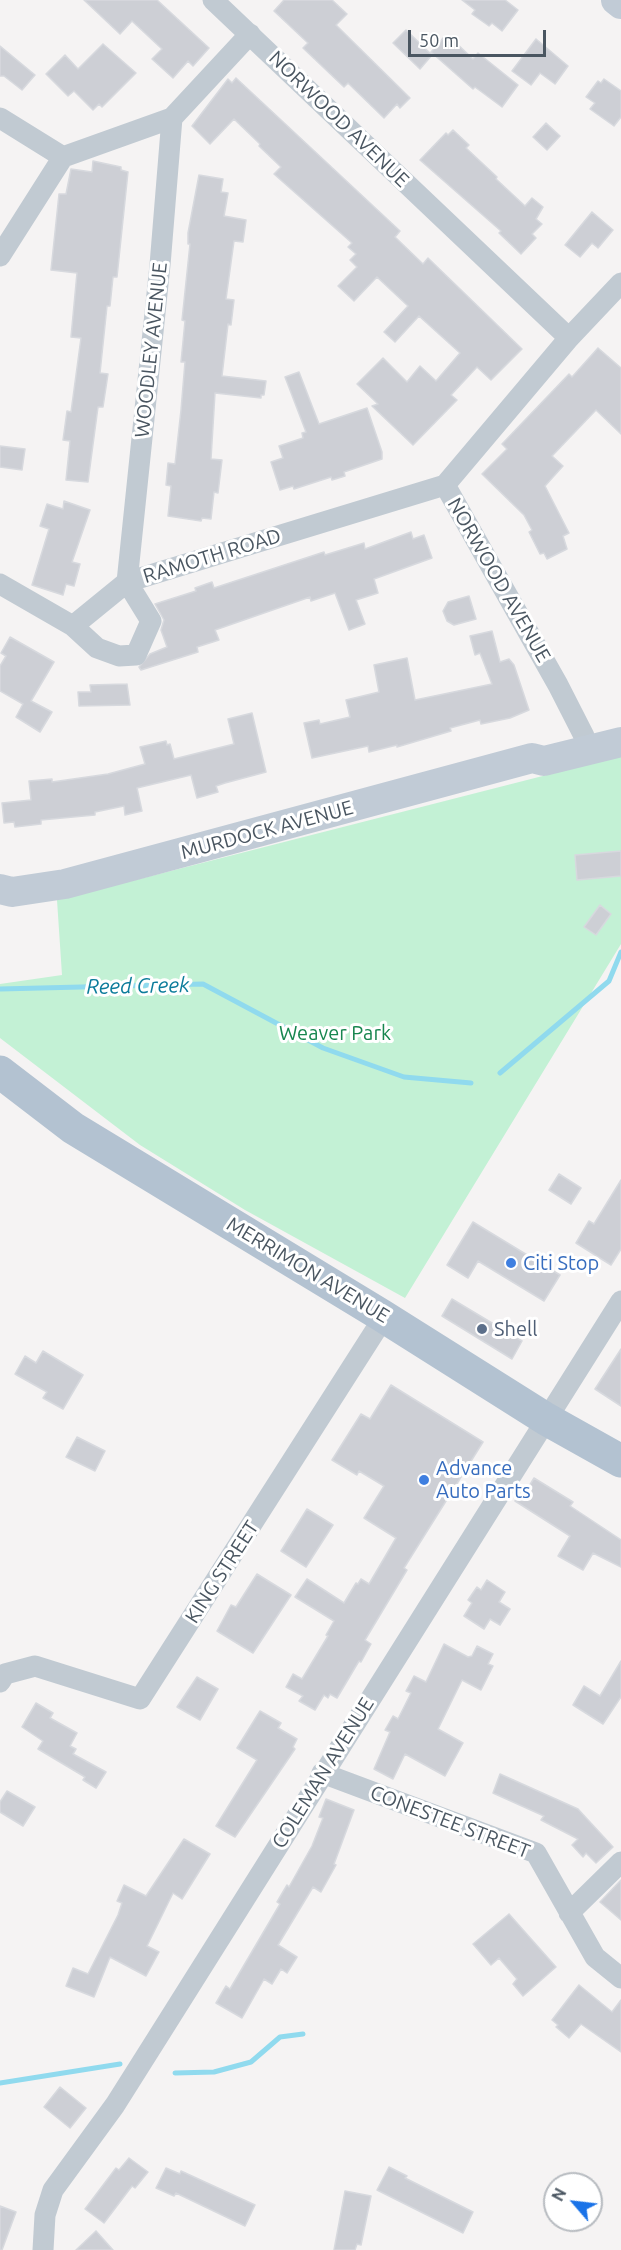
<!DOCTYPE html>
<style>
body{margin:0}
#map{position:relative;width:621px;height:2250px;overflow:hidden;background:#f5f3f3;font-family:Ubuntu,sans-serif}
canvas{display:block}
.north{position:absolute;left:543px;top:2172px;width:60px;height:60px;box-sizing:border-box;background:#fff;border:2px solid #b7bbc0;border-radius:50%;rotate:298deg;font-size:16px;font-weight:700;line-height:24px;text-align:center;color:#4a5661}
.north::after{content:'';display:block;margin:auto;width:21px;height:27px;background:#1a73e8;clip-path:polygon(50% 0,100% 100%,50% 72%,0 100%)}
.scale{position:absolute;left:408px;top:30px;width:138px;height:27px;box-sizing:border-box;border:3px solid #4a5661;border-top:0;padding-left:8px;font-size:18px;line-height:21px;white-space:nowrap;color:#4a5661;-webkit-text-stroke:4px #fff;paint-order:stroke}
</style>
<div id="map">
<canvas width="621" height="2250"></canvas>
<div class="north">N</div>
<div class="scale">50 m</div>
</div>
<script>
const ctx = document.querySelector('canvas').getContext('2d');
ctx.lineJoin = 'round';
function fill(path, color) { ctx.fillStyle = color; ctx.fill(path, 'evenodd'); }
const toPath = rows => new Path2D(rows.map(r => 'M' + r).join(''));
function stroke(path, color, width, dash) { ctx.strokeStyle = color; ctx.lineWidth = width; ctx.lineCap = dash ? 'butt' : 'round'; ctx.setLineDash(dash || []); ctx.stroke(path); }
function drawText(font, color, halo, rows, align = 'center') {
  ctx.font = font + ' Ubuntu,sans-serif'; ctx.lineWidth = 6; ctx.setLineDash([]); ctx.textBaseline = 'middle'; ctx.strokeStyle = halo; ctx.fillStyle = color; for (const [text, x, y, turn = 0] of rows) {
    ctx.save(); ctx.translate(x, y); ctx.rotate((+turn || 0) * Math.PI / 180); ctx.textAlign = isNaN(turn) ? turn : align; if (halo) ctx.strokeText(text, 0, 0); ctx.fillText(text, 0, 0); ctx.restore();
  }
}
fill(toPath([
 [621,756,621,944,405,1298,245,1210,140,1145,0,1038,0,984,62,975,57,900]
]), '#c3f1d5');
stroke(toPath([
 [0,989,203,984,323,1048,404,1077,471,1083],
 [500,1073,609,981,621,952],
 [175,2073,214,2072,251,2062,280,2037,303,2034],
 [0,2083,120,2064]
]), '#90daee', 5);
const building = toPath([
 [84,0,157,0,209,48,193,66,188,61,173,78,152,59,162,49,132,21,120,34,84,0],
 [284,0,332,0,347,14,336,25,410,98,400,108,397,104,384,118,348,83,344,87,303,48,308,43,274,11,284,0],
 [462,0,505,0,518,10,502,31,492,23,489,26,472,14,475,10,462,0],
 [406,30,432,55,420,69,393,43,406,30],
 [444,37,450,42,453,40,473,59,478,53,518,85,502,107,475,87,473,89,431,52,444,37],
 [536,39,568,66,555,84,540,73,531,85,512,71,536,39],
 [103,44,136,73,102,107,99,104,93,110,74,91,68,96,46,74,65,55,78,69,103,44],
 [0,46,35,75,22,90,4,76,0,76,0,46],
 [236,78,400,231,395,237,423,264,428,258,522,349,491,380,477,367,451,395,457,400,413,445,372,406,378,404,357,384,383,358,407,382,420,366,436,381,460,353,419,316,395,342,384,332,408,306,377,277,354,301,338,286,357,267,350,260,356,254,348,247,352,243,274,174,281,167,259,146,260,144,234,119,210,144,192,126,228,79,232,83,236,78],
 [604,79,621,91,621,117,614,126,590,109,595,103,586,97,598,81,601,83,604,79],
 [546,123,560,136,547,150,533,137,546,123],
 [453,130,469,145,466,148,497,177,496,179,525,206,532,198,543,207,536,219,542,224,532,234,536,238,521,254,499,233,501,231,420,160,446,133,448,135,453,130],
 [93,161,121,167,121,170,128,172,117,277,113,277,110,306,107,306,100,373,108,374,103,407,98,407,88,482,66,480,70,441,63,440,67,411,71,412,81,338,71,337,77,273,51,270,59,194,66,194,71,169,92,172,93,161],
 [199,175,223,179,221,192,228,193,224,216,246,220,243,242,234,241,226,299,234,300,231,325,228,324,222,376,266,381,264,395,261,395,261,398,215,393,211,459,222,460,218,493,214,492,211,519,202,518,201,521,168,516,171,486,166,485,168,463,175,464,181,410,185,362,181,362,185,321,182,320,190,244,188,244,188,233,199,175],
 [592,212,613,230,598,248,592,243,580,257,565,245,592,212],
 [598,348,621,368,621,434,596,410,552,456,563,466,545,486,569,533,563,536,567,549,547,559,544,553,540,554,529,532,532,530,524,515,482,474,507,449,502,444,569,374,572,377,598,348],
 [299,372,319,424,367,408,382,452,382,459,344,472,345,476,332,480,331,477,294,489,293,486,280,490,271,462,283,458,279,446,303,438,302,433,306,432,285,377,299,372],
 [0,446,25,449,22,470,0,467,0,446],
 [64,501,90,510,72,562,80,564,74,586,66,584,63,595,32,585,49,529,40,526,47,504,63,509,64,501],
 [411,532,413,539,424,535,432,558,374,579,378,593,356,600,365,624,349,630,335,593,311,601,310,597,215,630,219,640,197,647,198,652,141,670,139,667,150,654,167,647,161,630,164,620,155,604,196,591,195,588,212,582,214,588,324,552,325,555,364,543,365,549,411,532],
 [469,596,476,619,454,625,447,621,443,611,448,602,469,596],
 [492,631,500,662,509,659,514,665,529,710,510,718,481,724,480,720,450,728,451,731,397,747,397,745,369,752,368,746,312,758,304,723,319,720,320,724,350,717,346,700,379,692,374,665,407,658,415,700,492,684,480,653,475,655,470,636,492,631],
 [10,637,54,662,31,701,52,712,40,732,16,717,23,704,0,691,0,666,6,656,1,653,10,637],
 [127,684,130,705,79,706,78,692,91,692,90,685,127,684],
 [252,713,266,772,225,783,216,786,218,792,197,798,191,775,137,788,142,811,125,815,124,806,95,812,95,815,41,820,41,824,15,827,14,822,4,823,2,803,31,800,29,781,52,779,52,782,108,774,145,764,140,747,166,741,167,745,170,744,174,759,234,744,228,719,252,713],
 [621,851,621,876,577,880,575,855,621,851],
 [600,905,611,914,596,935,584,927,600,905],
 [559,1174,581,1188,571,1204,549,1190,559,1174],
 [621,1180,621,1249,611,1265,576,1243,589,1221,594,1224,621,1180],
 [473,1222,560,1275,544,1301,478,1261,468,1278,447,1265,473,1222],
 [452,1299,522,1341,512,1359,442,1316,452,1299],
 [621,1349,621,1406,595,1389,621,1349],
 [43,1351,83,1375,63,1409,43,1398,47,1392,15,1374,25,1356,36,1363,43,1351],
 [391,1385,483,1442,404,1568,407,1570,365,1640,371,1644,361,1662,359,1661,337,1698,330,1694,328,1698,324,1695,315,1710,299,1701,303,1696,286,1687,293,1674,302,1679,328,1636,326,1635,334,1621,295,1597,307,1579,344,1603,356,1583,358,1584,361,1579,369,1584,396,1538,364,1518,384,1486,359,1471,357,1475,332,1460,361,1414,370,1419,391,1385],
 [77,1437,105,1451,95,1471,66,1457,77,1437],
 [534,1478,573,1502,570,1506,621,1540,621,1567,593,1553,583,1570,558,1556,570,1536,515,1501,524,1486,528,1488,534,1478],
 [307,1509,333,1525,306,1567,281,1551,307,1509],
 [257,1574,291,1595,253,1653,217,1631,231,1605,236,1607,257,1574],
 [487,1580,505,1592,499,1602,510,1609,500,1625,490,1619,484,1629,464,1616,472,1603,468,1600,477,1587,481,1590,487,1580],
 [444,1644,468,1657,472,1656,477,1646,493,1654,488,1664,493,1666,481,1690,462,1680,438,1729,463,1743,445,1776,405,1754,393,1779,374,1769,390,1732,385,1730,393,1716,398,1719,411,1693,406,1691,414,1676,426,1682,444,1644],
 [621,1661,621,1697,603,1724,573,1705,584,1686,600,1696,621,1661],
 [197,1677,218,1689,200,1720,177,1707,197,1677],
 [36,1703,53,1713,50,1718,77,1733,70,1746,76,1749,73,1754,106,1772,96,1788,83,1780,85,1777,38,1749,43,1741,22,1727,36,1703],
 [260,1711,281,1723,278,1728,297,1739,293,1747,295,1749,235,1837,216,1826,257,1760,237,1748,260,1711],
 [500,1774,578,1809,613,1847,596,1863,586,1853,583,1857,572,1845,578,1839,541,1820,544,1816,493,1793,500,1774],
 [7,1791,35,1807,23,1826,0,1812,0,1802,7,1791],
 [326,1799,354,1810,334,1864,336,1865,321,1892,313,1887,278,1945,297,1957,287,1973,281,1969,272,1984,264,1979,242,2018,216,2003,226,1986,230,1989,280,1904,277,1902,287,1885,289,1887,312,1846,323,1818,319,1817,326,1799],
 [184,1839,210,1854,182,1899,173,1893,147,1946,159,1952,146,1976,110,1957,94,1997,66,1986,73,1968,88,1974,118,1915,122,1903,117,1901,124,1885,146,1896,184,1839],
 [621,1880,621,1920,600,1902,621,1880],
 [509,1914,556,1967,523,1996,513,1984,517,1979,499,1958,491,1965,473,1944,509,1914],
 [579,1985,612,2012,621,2000,621,2052,581,2024,569,2038,556,2027,558,2025,552,2020,579,1985],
 [60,2087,86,2108,70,2128,44,2107,60,2087],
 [129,2158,148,2172,135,2188,132,2186,104,2223,85,2209,116,2168,119,2170,129,2158],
 [389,2167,407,2176,405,2178,473,2212,463,2233,377,2190,389,2167],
 [166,2168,180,2174,181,2171,255,2205,245,2226,176,2193,174,2196,156,2188,166,2168],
 [345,2191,371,2196,361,2245,357,2244,355,2250,334,2250,345,2191],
 [0,2206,16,2212,2,2250,0,2250,0,2206],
 [96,2231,113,2250,76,2250,96,2231]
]);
fill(building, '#cdcfd5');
stroke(building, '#d7d9de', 1.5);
stroke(toPath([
 [213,0,569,338,445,485,558,685,584,736,587,752],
 [0,118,63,157,172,118,250,34],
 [0,256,63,157],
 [569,338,621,283],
 [0,584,73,626,127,582,445,485],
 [73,626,97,648,119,656,136,655,151,621,127,582,160,265,172,118],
 [0,1682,5,1674,35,1666,140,1699,384,1317],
 [322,1773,536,1853,595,1957,621,1978],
 [569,1913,621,1862],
 [43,2250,45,2215,53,2190,115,2105,156,2040,621,1301]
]), '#c1cad2', 21);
stroke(toPath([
 [616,0,621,4],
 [0,889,12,892,65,884,532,758,544,761,621,742]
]), '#c1cbd6', 30);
stroke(toPath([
 [0,1072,73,1128,381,1315,546,1419,621,1461]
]), '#b3c2d1', 33);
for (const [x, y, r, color] of [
 [511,1263,6,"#3f7fe0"],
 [482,1329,6,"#5c6f8a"],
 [424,1480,6,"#3f7fe0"]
]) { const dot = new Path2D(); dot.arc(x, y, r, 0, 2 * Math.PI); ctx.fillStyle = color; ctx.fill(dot); stroke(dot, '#fff', 2); }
drawText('20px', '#4a5661', '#fff', [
 ["NORWOOD AVENUE",339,119,44],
 ["WOODLEY AVENUE",151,350,-84],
 ["RAMOTH ROAD",212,556,-17],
 ["NORWOOD AVENUE",499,580,60],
 ["MURDOCK AVENUE",267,830,-15],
 ["MERRIMON AVENUE",308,1270,31],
 ["KING STREET",222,1572,-57],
 ["COLEMAN AVENUE",323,1773,-58],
 ["CONESTEE STREET",450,1822,21]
]);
drawText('20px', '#17864f', '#fff', [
 ["Weaver Park",335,1033]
]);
drawText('20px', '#366cbe', '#fff', [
 ["Citi Stop",523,1263],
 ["Advance",436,1468],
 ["Auto Parts",436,1491]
], 'left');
drawText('20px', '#4e5e75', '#fff', [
 ["Shell",494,1329]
], 'left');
drawText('italic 21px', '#0c7c9b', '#fff', [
 ["Reed Creek",138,986,-1]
]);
</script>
